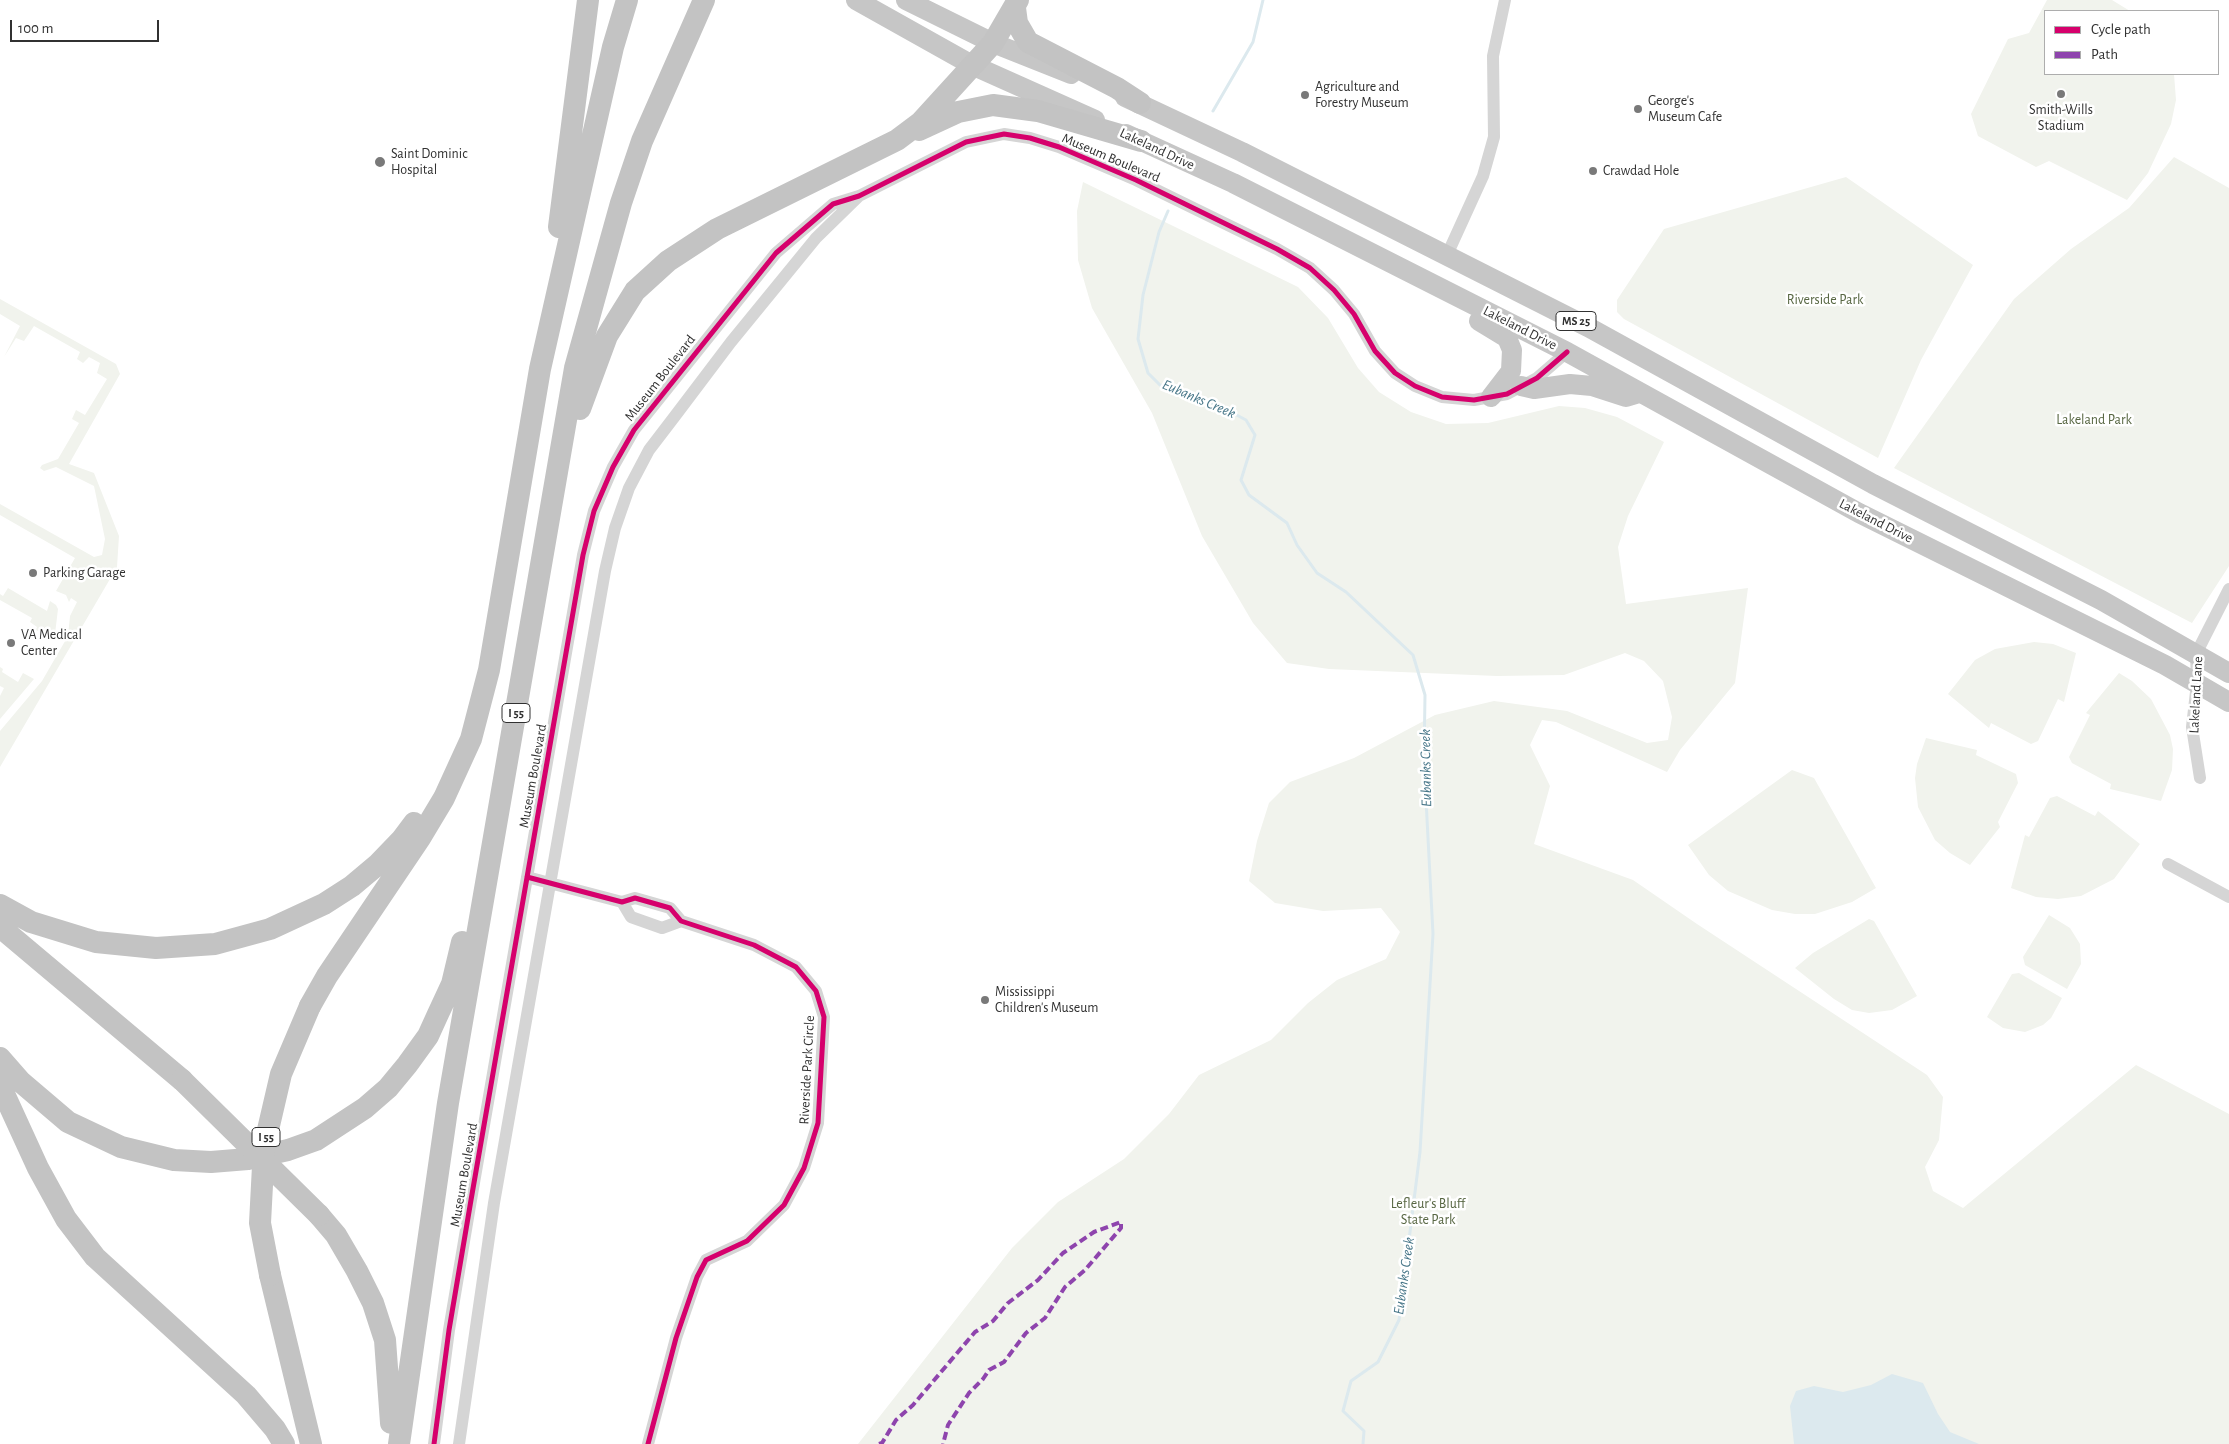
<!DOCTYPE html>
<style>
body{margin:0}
#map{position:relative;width:2229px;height:1444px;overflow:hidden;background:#fff;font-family:"Alegreya Sans",sans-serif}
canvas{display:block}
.legend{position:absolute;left:2044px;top:10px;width:175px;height:65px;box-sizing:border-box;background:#fff;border:1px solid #adadad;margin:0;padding:6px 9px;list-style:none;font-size:15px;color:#313131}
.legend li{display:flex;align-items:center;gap:10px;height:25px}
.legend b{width:25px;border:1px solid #adadad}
.scale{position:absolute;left:10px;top:20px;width:149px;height:22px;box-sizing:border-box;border:2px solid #313131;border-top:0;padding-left:6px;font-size:15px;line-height:18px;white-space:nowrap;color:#313131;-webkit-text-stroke:4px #fff;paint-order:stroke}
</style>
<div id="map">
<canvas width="2229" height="1444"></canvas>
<ul class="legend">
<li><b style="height:6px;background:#d6006c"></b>Cycle path</li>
<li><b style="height:6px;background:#8e44ad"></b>Path</li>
</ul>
<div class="scale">100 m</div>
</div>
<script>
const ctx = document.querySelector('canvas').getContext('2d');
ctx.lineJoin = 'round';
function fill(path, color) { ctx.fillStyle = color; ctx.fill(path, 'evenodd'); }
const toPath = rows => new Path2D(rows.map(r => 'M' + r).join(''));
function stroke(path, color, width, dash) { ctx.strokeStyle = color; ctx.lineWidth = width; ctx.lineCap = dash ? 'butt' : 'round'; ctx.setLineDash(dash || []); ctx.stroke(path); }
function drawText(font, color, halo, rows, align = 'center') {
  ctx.font = font + ' "Alegreya Sans",sans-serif'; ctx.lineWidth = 5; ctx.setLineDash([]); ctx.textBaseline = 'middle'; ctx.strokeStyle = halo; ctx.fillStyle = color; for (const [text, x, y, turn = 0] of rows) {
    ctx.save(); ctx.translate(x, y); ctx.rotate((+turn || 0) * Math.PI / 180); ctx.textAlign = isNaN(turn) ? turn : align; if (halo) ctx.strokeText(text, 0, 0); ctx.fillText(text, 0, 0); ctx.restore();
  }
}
fill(toPath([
 [2047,0,2112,0,2130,11,2045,11,2045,74,2174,74,2176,100,2171,124,2148,173,2127,200,2049,161,2036,167,1978,136,1971,114,2008,39,2029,33],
 [2174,157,2229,188,2229,566,2192,623,1894,468,2014,299,2071,249,2129,208],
 [1846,177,1973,265,1921,360,1878,458,1624,319,1617,312,1617,300,1664,229],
 [1083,182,1298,287,1328,318,1358,368,1379,392,1411,412,1446,424,1488,423,1559,406,1585,408,1617,417,1664,442,1628,516,1618,547,1626,604,1748,588,1735,683,1680,750,1667,772,1556,722,1542,720,1530,745,1550,786,1534,844,1633,880,1697,924,1927,1075,1943,1097,1939,1140,1925,1167,1933,1191,1963,1208,2136,1065,2229,1114,2229,1444,858,1444,1012,1248,1058,1202,1124,1159,1169,1114,1199,1075,1271,1040,1308,1003,1337,980,1386,959,1400,932,1381,908,1323,911,1275,903,1249,881,1257,841,1269,803,1290,782,1354,758,1435,715,1494,701,1567,711,1647,743,1668,740,1672,717,1663,681,1644,661,1625,653,1564,675,1497,676,1329,669,1287,663,1253,623,1202,536,1152,413,1092,308,1078,260,1077,211],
 [0,299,116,364,120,374,69,464,94,473,119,536,117,567,0,767,0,731,42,681,68,636,70,616,77,602,71,598,69,602,66,595,56,591,75,558,0,515,0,504,94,557,102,555,105,539,94,486,56,467,44,471,40,468,42,465,58,459,79,423,72,419,76,410,85,415,107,379,97,373,100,363,89,357,83,363,77,359,80,352,34,326,24,341,16,338,4,357,20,326,0,314],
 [8,588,47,611,50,601,56,605,58,609,55,634,47,636,36,630,37,627,30,622,32,618,0,600,0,594,3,596],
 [2034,642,2053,644,2076,653,2064,702,2058,699,2038,741,2031,744,1991,723,1989,728,1948,694,1975,660,1995,649],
 [0,667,3,669,2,672,18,682,23,673,34,679,0,719,0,696,4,688,0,686],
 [2119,673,2132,681,2151,699,2170,735,2173,749,2172,770,2161,801,2110,789,2111,784,2072,763,2069,757,2090,715,2086,713],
 [1926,738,1977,750,1976,755,2016,774,2018,783,1998,822,2000,827,1970,865,1950,853,1935,840,1918,807,1915,778,1917,764],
 [1792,770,1814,778,1876,888,1852,902,1815,914,1795,914,1772,910,1728,891,1709,875,1688,845],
 [2057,796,2095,816,2098,811,2140,844,2114,879,2081,896,2058,899,2036,897,2011,888,2025,835,2029,837,2050,798],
 [2049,915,2070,928,2080,944,2081,964,2067,989,2025,965,2023,957],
 [1869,919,1874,921,1917,996,1892,1010,1869,1013,1852,1010,1834,999,1795,968,1813,953],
 [2019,973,2062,998,2051,1018,2043,1025,2025,1032,2003,1028,1987,1017,2012,974]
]), '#f1f3ed');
fill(toPath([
 [1892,1374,1923,1383,1938,1414,1950,1432,1979,1444,1794,1444,1790,1406,1796,1391,1814,1386,1843,1392,1871,1385]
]), '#dce9ee');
stroke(toPath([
 [1213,111,1253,42,1263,0],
 [1168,211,1159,232,1143,295,1138,339,1148,373,1160,385,1218,405,1246,420,1255,435,1241,480,1249,495,1287,523,1297,545,1317,573,1346,592,1413,655,1425,695,1424,761,1433,934,1420,1152,1399,1320,1378,1362,1351,1381,1343,1411,1364,1431,1363,1444]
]), '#dce9ee', 3);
stroke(toPath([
 [1447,255,1483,176,1494,137,1493,56,1505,0],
 [2200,778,2192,727,2197,683,2196,654,2229,589],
 [2168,864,2229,897],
 [527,877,622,902,635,898,670,908,681,921,754,945,796,967,816,991,824,1017,818,1123,804,1168,784,1205,747,1241,706,1260,697,1277,676,1338,648,1444],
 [622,902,631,917,662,928,681,921],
 [434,1444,449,1330,471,1200,583,555,594,511,613,467,634,430,776,253,833,204,859,196,966,142,1004,134,1030,138,1059,147,1136,180,1277,249,1310,268,1334,290,1354,314,1375,351,1395,373,1415,386,1442,397,1474,400,1507,394,1537,378,1567,352],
 [459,1444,494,1203,605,571,615,528,629,488,649,450,675,416,731,342,816,238,859,196]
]), '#d5d5d5', 12);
stroke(toPath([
 [856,0,972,65,1095,120],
 [906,0,993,43,1071,74],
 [1125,97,1242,152,1588,327,1873,484,2101,600,2229,673],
 [1126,134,1233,183,1567,352,1859,513,2165,665,2229,702],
 [1479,321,1507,338,1512,350,1511,371,1491,397],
 [1521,386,1534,389,1570,384,1592,386,1626,397,1636,394]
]), '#c6c6c6', 20);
stroke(toPath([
 [1015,8,1017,23,1028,42,1117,88,1140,103],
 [919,130,958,112,993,105,1038,111,1141,141],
 [559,227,588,0],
 [580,409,607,336,635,291,668,261,717,229,897,140,921,122,993,43,1018,0],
 [0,905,31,922,96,942,156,948,215,944,270,929,324,904,352,886,377,865,402,839,414,823],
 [0,927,182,1080],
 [310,1006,327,976,420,838,444,798,471,739,489,670,540,369,613,47,627,0],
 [0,1058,21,1082,68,1122,121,1147,174,1160,211,1162,248,1159,288,1150,316,1140,365,1108,388,1088,407,1065,428,1036,438,1014,452,984,462,942],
 [0,1085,38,1168,66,1219,95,1257,246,1395,275,1429,284,1444],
 [319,1215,336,1235,357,1271,373,1303,385,1340,391,1423],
 [270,1275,311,1444],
 [399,1444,448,1103,575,368,621,203,642,141,704,0]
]), '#c3c3c3', 22);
stroke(toPath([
 [182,1080,319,1215],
 [270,1275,260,1223,264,1147,281,1074,310,1006]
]), '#c3c3c3', 22);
stroke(toPath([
 [879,1444,882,1443,896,1420,913,1405,975,1332,993,1321,1008,1303,1038,1280,1063,1253,1094,1232,1121,1222,1121,1228,1085,1270,1065,1287,1045,1318,1026,1333,1004,1362,989,1370,983,1379,969,1393,948,1425,943,1444]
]), '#8e44ad', 4, [8, 4]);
stroke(toPath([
 [527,877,622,902,635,898,670,908,681,921,754,945,796,967,816,991,824,1017,818,1123,804,1168,784,1205,747,1241,706,1260,697,1277,676,1338,648,1444],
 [434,1444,449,1330,471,1200,583,555,594,511,613,467,634,430,776,253,833,204,859,196,966,142,1004,134,1030,138,1059,147,1136,180,1277,249,1310,268,1334,290,1354,314,1375,351,1395,373,1415,386,1442,397,1474,400,1507,394,1537,378,1567,352]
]), '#d6006c', 5);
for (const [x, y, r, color] of [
 [2061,94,5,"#797979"],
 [1305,95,5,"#797979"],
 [1638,109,5,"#797979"],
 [380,162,6,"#797979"],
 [1593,171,5,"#797979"],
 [33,573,5,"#797979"],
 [11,643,5,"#797979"],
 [985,1000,5,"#797979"]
]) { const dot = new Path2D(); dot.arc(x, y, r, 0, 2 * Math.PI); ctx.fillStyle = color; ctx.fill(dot); stroke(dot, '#fff', 2); }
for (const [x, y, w] of [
 [1576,321,40],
 [516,713,28],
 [266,1137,28]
]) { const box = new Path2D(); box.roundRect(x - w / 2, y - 9.5, w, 19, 4); ctx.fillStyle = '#fff'; ctx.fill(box); stroke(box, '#313131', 1); }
drawText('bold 12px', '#313131', null, [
 ["MS 25",1576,321],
 ["I 55",516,713],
 ["I 55",266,1137]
]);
drawText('14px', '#313131', '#fff', [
 ["Agriculture and",1315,87],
 ["Forestry Museum",1315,103],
 ["George's",1648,101],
 ["Museum Cafe",1648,117],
 ["Smith-Wills",2061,110,"center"],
 ["Stadium",2061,126,"center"],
 ["Saint Dominic",391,154],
 ["Hospital",391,170],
 ["Crawdad Hole",1603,171],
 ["Parking Garage",43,573],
 ["VA Medical",21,635],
 ["Center",21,651],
 ["Mississippi",995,992],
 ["Children's Museum",995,1008]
], 'left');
drawText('14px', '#313131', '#fff', [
 ["Lakeland Drive",1157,149,25],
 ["Museum Boulevard",1111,158,23],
 ["Lakeland Drive",1520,328,27],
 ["Museum Boulevard",660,378,-52],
 ["Lakeland Drive",1876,521,27],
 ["Lakeland Lane",2196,695,-87],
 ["Museum Boulevard",533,776,-80],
 ["Riverside Park Circle",807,1070,-87],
 ["Museum Boulevard",464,1175,-80]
]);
drawText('14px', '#586743', '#fff', [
 ["Riverside Park",1825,300],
 ["Lakeland Park",2094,420],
 ["Lefleur's Bluff",1428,1204],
 ["State Park",1428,1220]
]);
drawText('italic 15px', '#487789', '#fff', [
 ["Eubanks Creek",1199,399,23],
 ["Eubanks Creek",1426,768,-91],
 ["Eubanks Creek",1404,1276,-82]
]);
</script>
